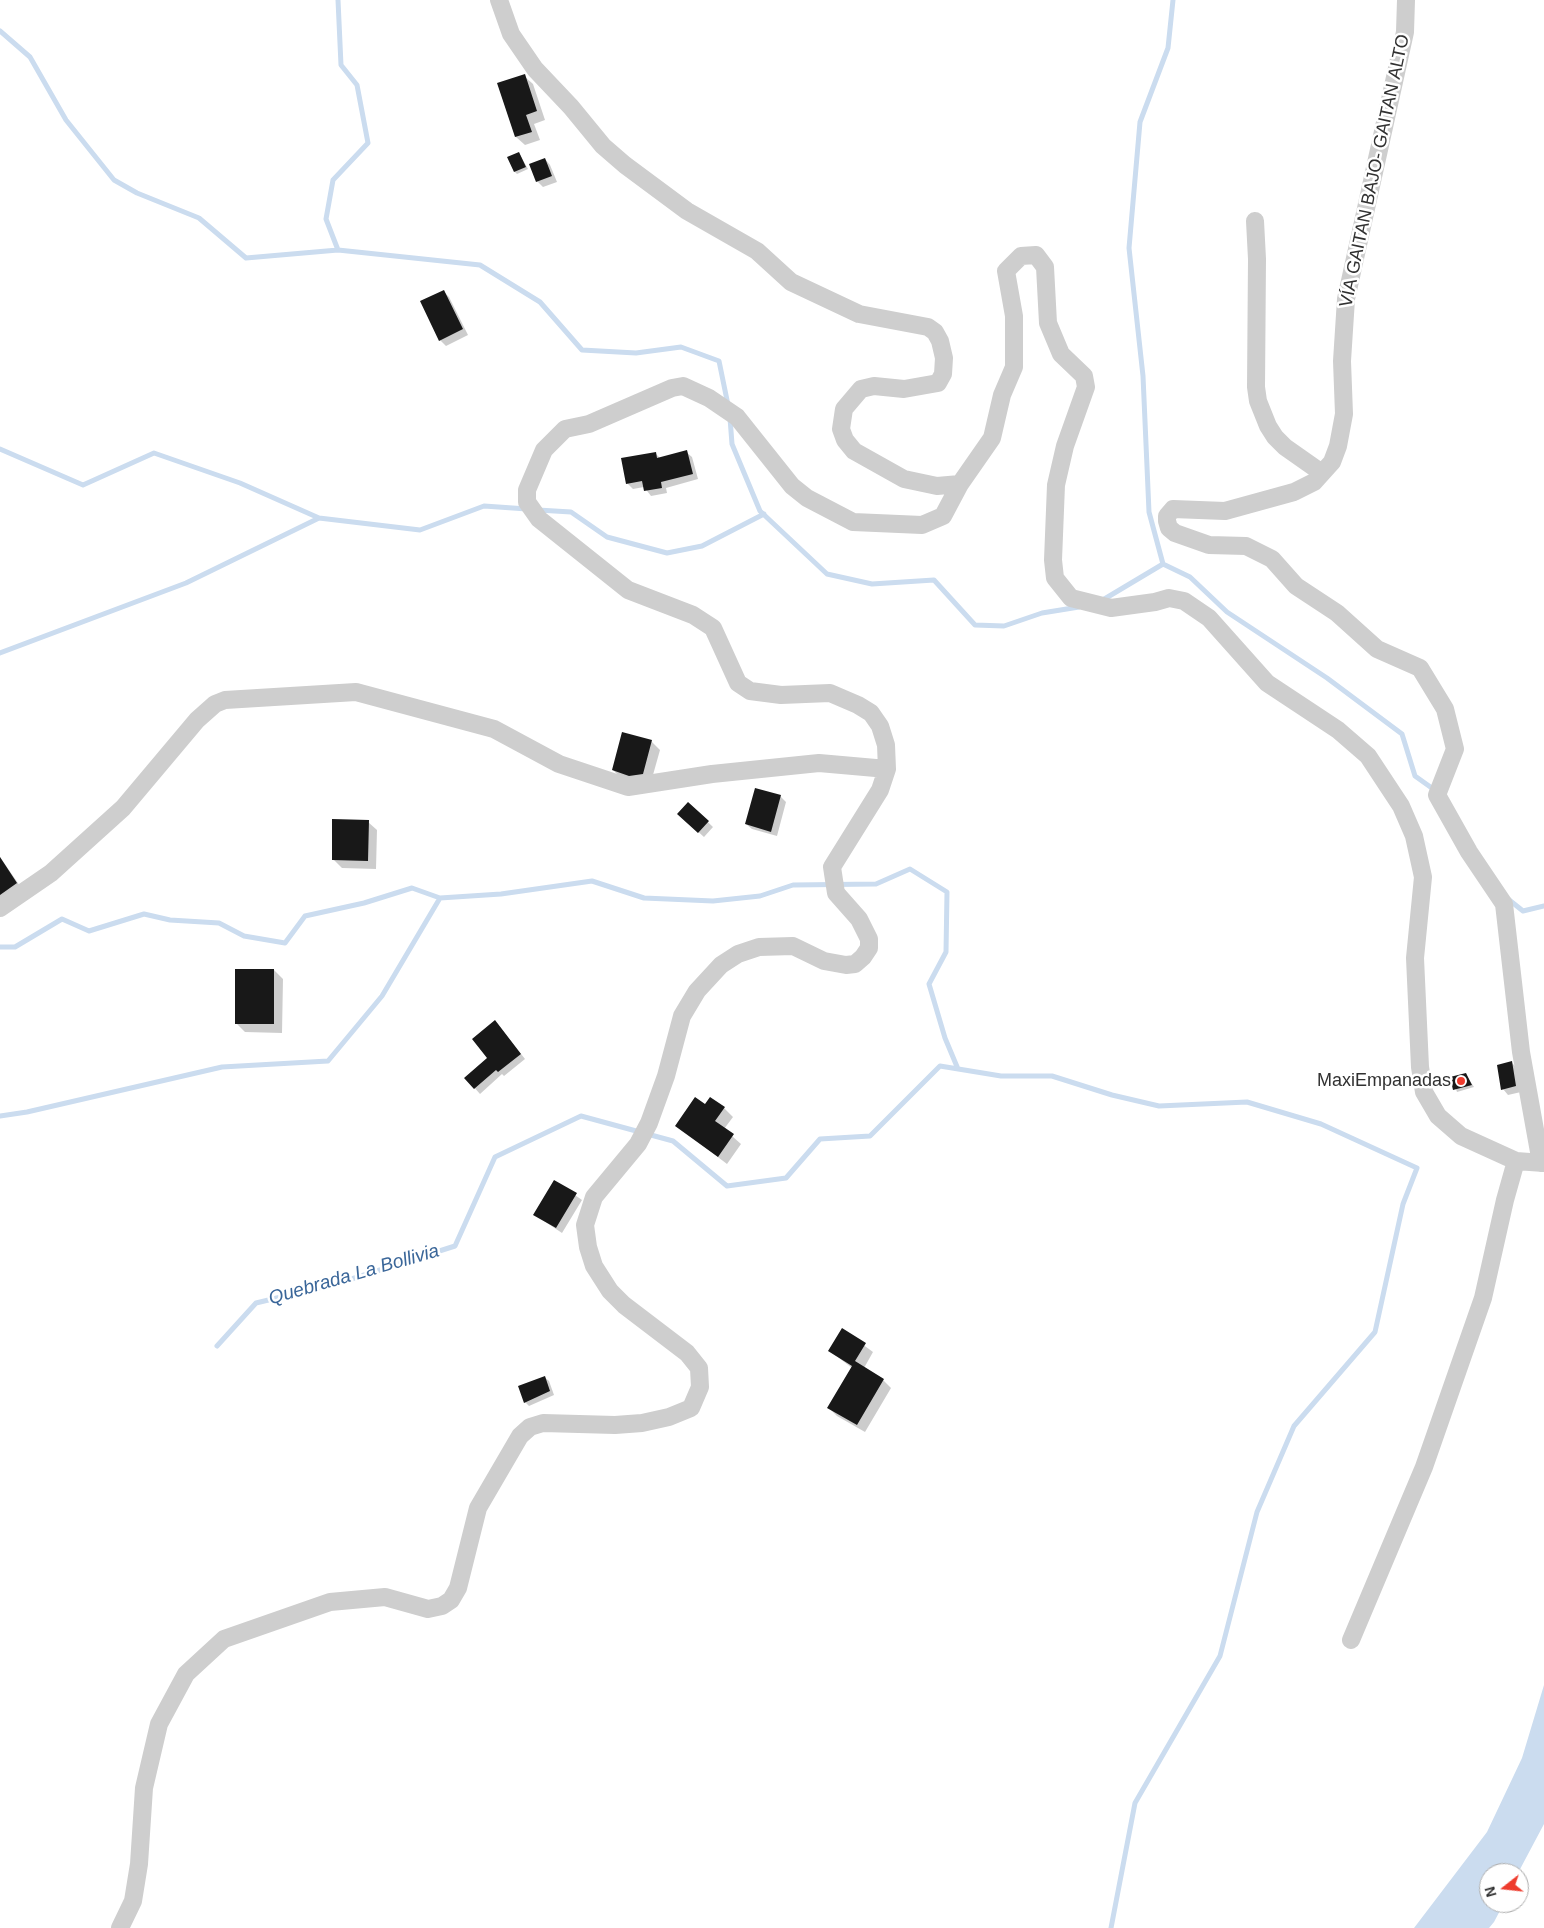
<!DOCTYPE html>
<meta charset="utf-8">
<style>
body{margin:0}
#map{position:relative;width:1544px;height:1928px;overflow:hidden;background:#fff;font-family:Arial,sans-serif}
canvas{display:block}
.north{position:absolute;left:1479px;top:1863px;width:50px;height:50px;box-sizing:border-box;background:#fff;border:1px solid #adadad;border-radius:50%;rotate:254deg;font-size:14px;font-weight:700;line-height:20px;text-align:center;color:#313131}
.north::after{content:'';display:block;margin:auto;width:18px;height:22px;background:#ee3b2d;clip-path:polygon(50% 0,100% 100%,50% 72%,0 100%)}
</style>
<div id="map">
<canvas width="1544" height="1928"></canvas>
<div class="north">N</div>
</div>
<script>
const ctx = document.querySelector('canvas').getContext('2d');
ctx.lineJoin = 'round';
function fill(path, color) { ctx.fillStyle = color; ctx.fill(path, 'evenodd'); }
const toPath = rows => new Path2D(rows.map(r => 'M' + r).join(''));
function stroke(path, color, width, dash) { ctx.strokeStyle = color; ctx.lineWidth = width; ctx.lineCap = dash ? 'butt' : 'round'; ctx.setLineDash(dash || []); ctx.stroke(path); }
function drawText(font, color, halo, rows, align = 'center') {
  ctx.font = font + ' Arial,sans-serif'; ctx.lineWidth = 5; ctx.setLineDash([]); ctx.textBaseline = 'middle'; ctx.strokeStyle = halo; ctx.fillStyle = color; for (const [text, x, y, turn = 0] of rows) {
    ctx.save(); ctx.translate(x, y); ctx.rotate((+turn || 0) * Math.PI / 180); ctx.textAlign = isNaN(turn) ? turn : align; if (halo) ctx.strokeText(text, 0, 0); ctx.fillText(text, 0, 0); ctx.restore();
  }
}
fill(toPath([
 [1544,1685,1544,1824,1518,1873,1489,1873,1489,1903,1504,1903,1494,1922,1489,1928,1414,1928,1487,1832,1522,1758]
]), '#cbdcef');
fill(toPath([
 [524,76,533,84,545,120,534,124,540,140,525,145,516,137,499,84],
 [519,153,528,169,517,174,515,172],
 [545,159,550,165,557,182,543,187,537,181],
 [443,291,449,297,468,335,446,346,440,340],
 [686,452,692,457,698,479,666,488,667,493,651,496,644,487,633,489,627,483,655,453,661,459],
 [651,741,660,750,651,782,622,779,613,770],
 [780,796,786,802,777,836,752,829,746,824],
 [688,803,713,827,704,837,684,819],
 [368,822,377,830,376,869,342,868,333,859],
 [0,857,22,889,0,903],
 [274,970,283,979,282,1033,245,1032,236,1023],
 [500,1027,525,1059,504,1076,502,1074,480,1094,466,1078,489,1058],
 [1511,1062,1517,1068,1521,1092,1508,1095,1503,1089],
 [1466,1075,1474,1087,1457,1092,1452,1078],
 [706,1106,724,1108,733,1117,724,1129,741,1144,727,1164,677,1126],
 [555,1181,582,1200,562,1233,535,1215],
 [843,1330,873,1352,864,1368,883,1380,891,1388,865,1432,837,1416,829,1408,852,1368,830,1351],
 [544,1377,549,1381,554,1395,529,1406,525,1402]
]), '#0003');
stroke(toPath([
 [338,0,341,65,357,85,368,143,333,180,326,219,338,250,480,265,540,302,582,350,636,353,681,347,719,361,728,405],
 [0,31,30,57,66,120,114,180,137,193,199,218,246,258,338,250],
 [730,418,732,444,760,511,827,574,872,584,934,580,975,625,1004,626,1042,613,1079,607],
 [0,449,83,485,154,453,240,483,319,518],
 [538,510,571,512,607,537,667,553,702,546,764,514],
 [1163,564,1149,512,1143,376,1129,248,1140,122,1168,48,1173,0],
 [1101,601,1163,564,1190,577,1227,612,1327,678,1402,734,1415,776,1436,791],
 [0,653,186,583,319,518,420,530,484,506,527,509],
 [1508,899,1523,911,1544,906],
 [0,947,15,947,62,919,89,931,144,914,170,920,219,923,244,936,285,943,305,916,364,903,412,888,440,898],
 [0,1116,27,1112,222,1067,328,1061,382,996,440,898,501,894,592,881,644,898,713,901,760,896,793,885,876,884,910,869,947,892,946,952,929,984,945,1038,958,1069],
 [217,1346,256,1303,339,1283,455,1246,495,1157,581,1116,673,1141,727,1186,786,1178,820,1139,870,1136,940,1066,1001,1076,1052,1076,1112,1095,1159,1106,1247,1102,1321,1124,1417,1168,1403,1204,1375,1332,1294,1426,1257,1512,1220,1656,1135,1803,1111,1928]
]), '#cbdcef', 5);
fill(toPath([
 [525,74,537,111,526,115,532,132,515,137,497,83],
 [519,152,526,167,514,172,507,157],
 [545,158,552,176,536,182,529,164],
 [444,290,463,329,439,341,420,301],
 [687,450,693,474,661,482,662,488,644,491,642,481,626,484,621,458,656,452,657,458],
 [622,732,652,740,643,774,629,776,612,770],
 [755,788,781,795,771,832,745,824],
 [688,802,709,821,698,833,677,814],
 [332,819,369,820,368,861,332,860],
 [0,857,17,883,0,895],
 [235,969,274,969,274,1024,235,1024],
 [495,1020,521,1054,498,1072,496,1070,474,1089,464,1078,487,1058,472,1039],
 [1512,1061,1516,1086,1501,1090,1497,1065],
 [1466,1073,1472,1085,1453,1090,1450,1077],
 [695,1097,705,1104,710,1097,725,1107,715,1121,734,1134,718,1157,675,1126],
 [554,1180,577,1193,556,1228,533,1215],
 [842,1328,866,1343,855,1361,884,1379,857,1425,827,1408,852,1366,828,1351],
 [545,1376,550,1391,524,1403,518,1386]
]), '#181818');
stroke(toPath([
 [499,0,511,34,535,69,571,107,603,146,625,165,687,211,757,251,791,282,859,314,928,327,935,332,940,341,944,358,943,374,938,383,904,389,874,386,861,389,844,409,841,429,845,440,854,451,904,479,937,486,960,484],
 [1406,0,1405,32,1346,299,1342,361,1344,414,1338,446,1332,462,1314,482,1294,492,1225,511,1173,509,1167,516,1167,521,1169,528,1175,533,1209,545,1246,546,1272,559,1296,586,1337,613,1377,649,1420,668,1445,709,1455,749,1437,795,1469,852,1504,904,1521,1052,1541,1163],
 [1255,221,1257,259,1256,387,1258,401,1268,426,1275,437,1285,447,1322,473],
 [0,908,51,873,123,808,197,720,215,704,225,700,356,692,494,729,559,764,628,787,712,774,819,763,887,769],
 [1351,1640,1424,1467,1483,1298,1505,1200,1516,1161],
 [120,1928,133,1901,139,1864,144,1788,159,1724,186,1674,224,1639,330,1602,385,1597,428,1609,442,1606,451,1600,458,1588,478,1508,520,1436,530,1427,543,1423,615,1425,642,1423,669,1417,691,1408,700,1387,699,1368,687,1353,624,1305,610,1291,594,1266,588,1247,585,1225,594,1197,638,1144,649,1123,666,1076,682,1016,697,991,721,965,738,954,759,947,793,946,824,961,846,965,855,964,863,957,869,948,869,939,859,919,836,893,832,867,880,790,887,769,886,745,880,726,871,713,858,705,830,693,781,695,750,691,738,683,713,628,693,615,628,590,539,519,527,502,527,490,544,450,565,429,589,424,672,388,683,386,709,398,737,417,792,486,807,498,853,522,922,525,943,516,960,484,992,438,1002,395,1014,367,1014,316,1006,271,1021,256,1036,255,1045,267,1048,323,1061,354,1084,376,1086,387,1065,446,1056,485,1053,560,1055,578,1071,598,1111,608,1155,602,1169,598,1184,601,1209,618,1267,683,1338,730,1368,756,1401,806,1414,836,1423,877,1415,958,1420,1067,1424,1092,1438,1116,1461,1136,1516,1161,1544,1163]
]), '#cecece', 18);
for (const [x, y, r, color] of [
 [1461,1081,5,"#ee3b2d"]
]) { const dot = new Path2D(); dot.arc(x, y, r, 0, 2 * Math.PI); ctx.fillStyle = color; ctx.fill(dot); stroke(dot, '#fff', 2); }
drawText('18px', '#313131', '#fff', [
 ["VÍA GAITAN BAJO- GAITAN ALTO",1375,171,-78]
]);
drawText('18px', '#313131', '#fff', [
 ["MaxiEmpanadas",1451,1081]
], 'right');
drawText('italic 19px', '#3a6699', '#fff', [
 ["Quebrada La Bollivia",354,1275,-16]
]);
</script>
